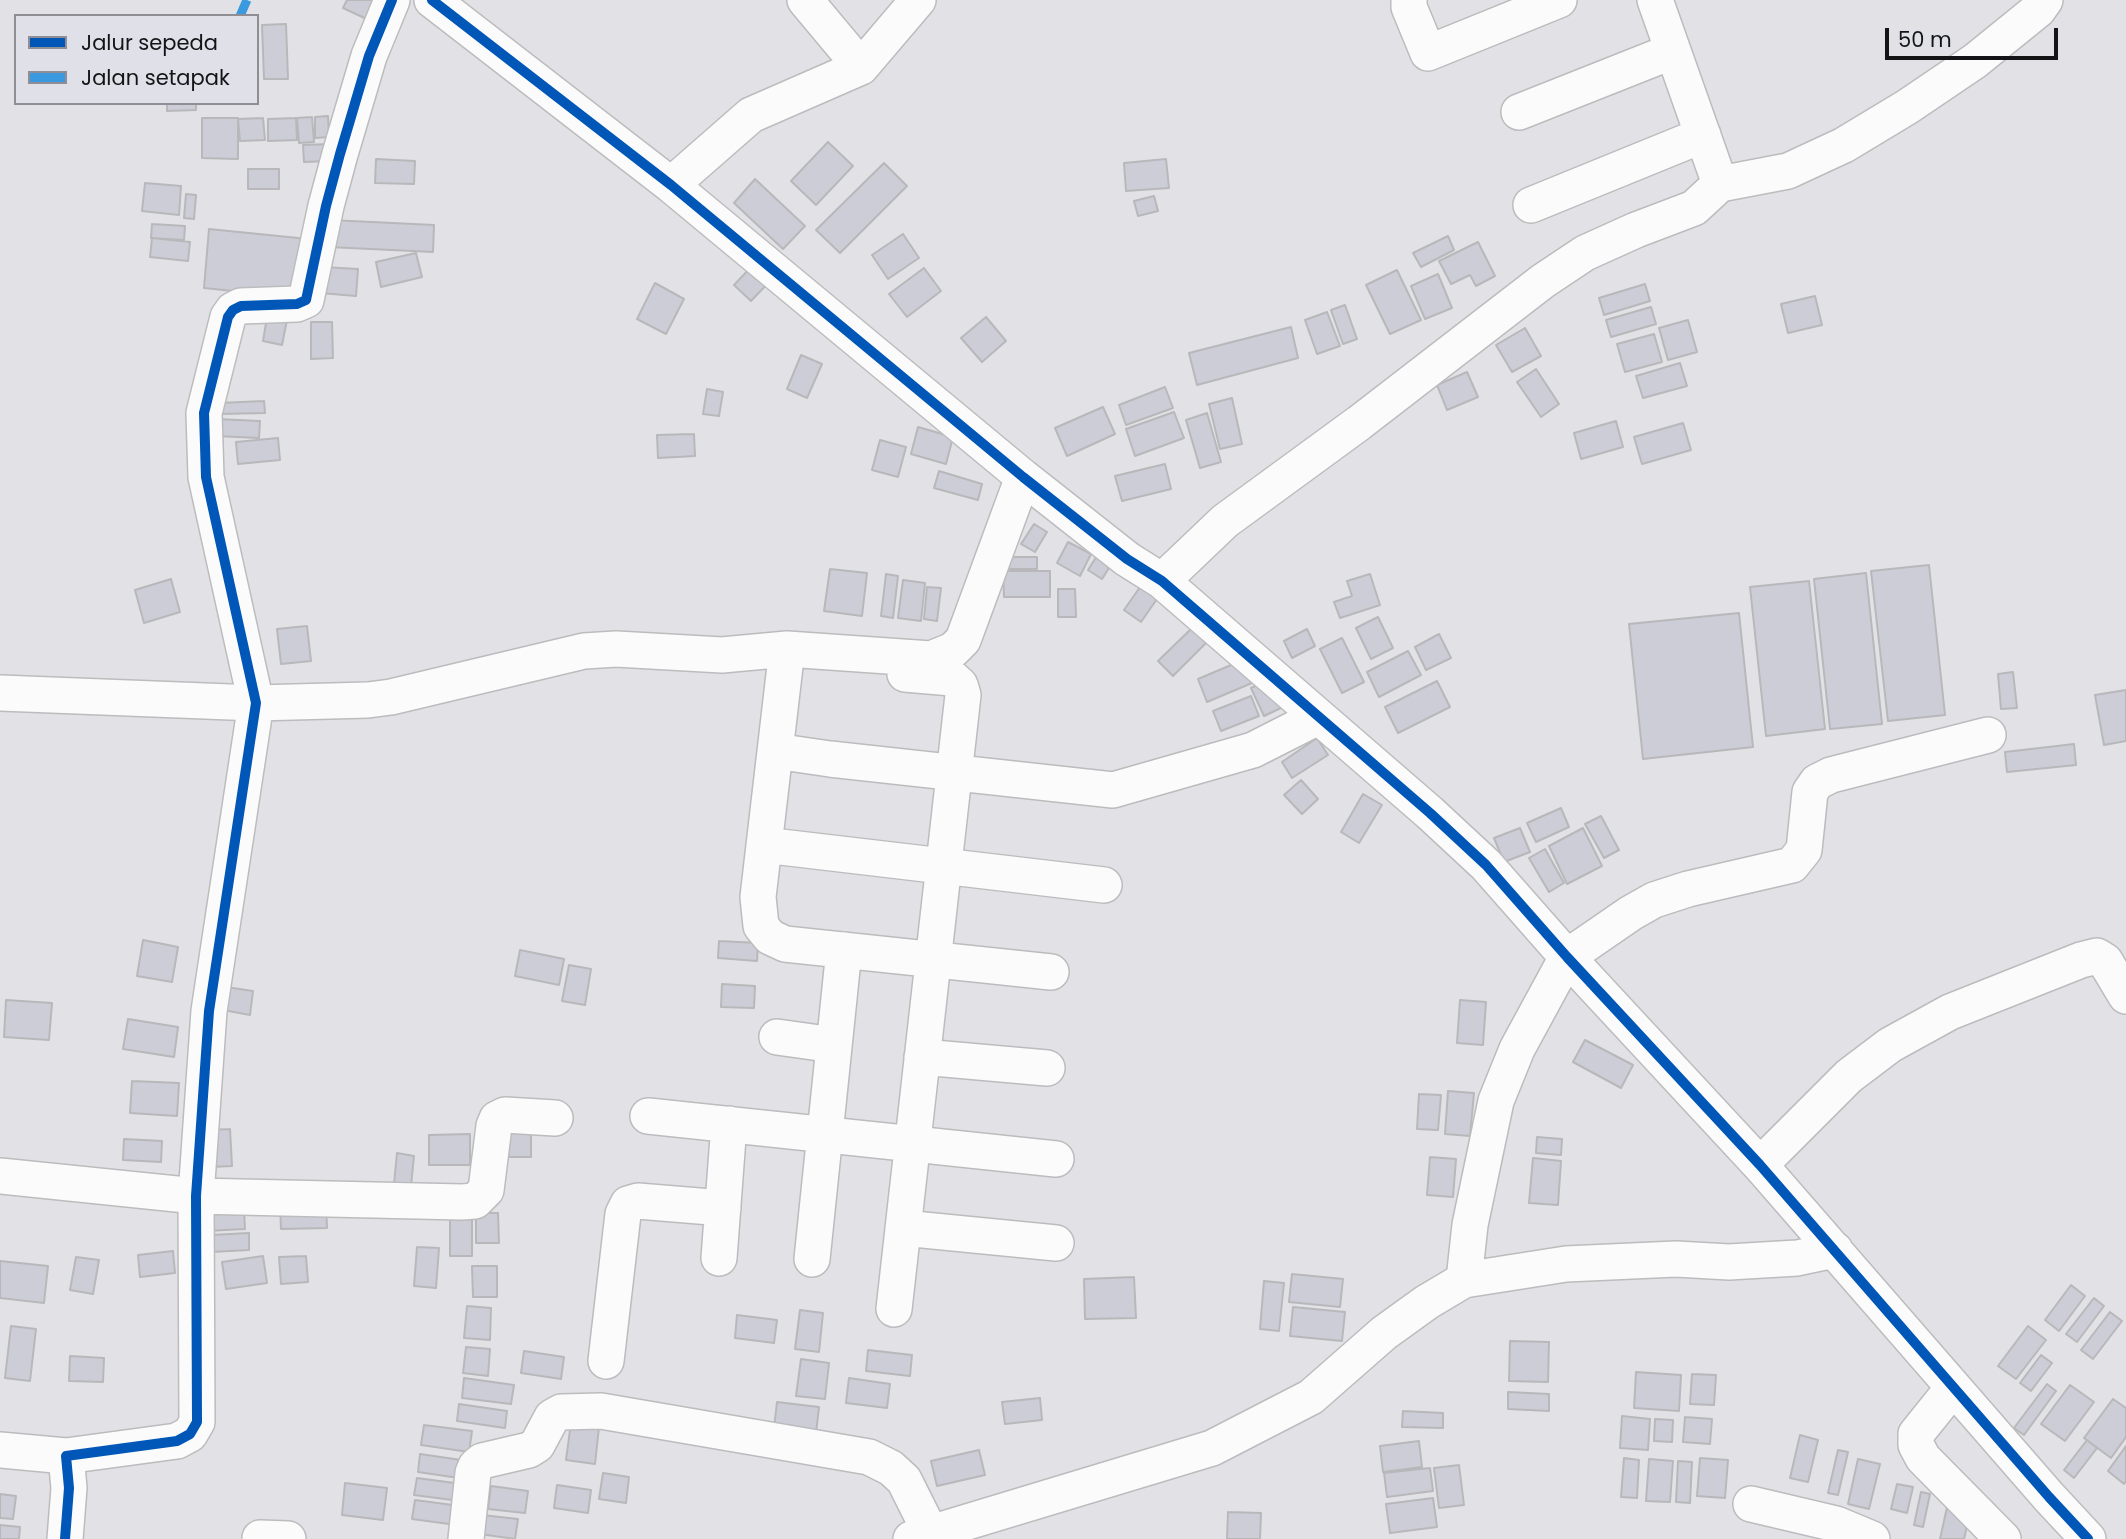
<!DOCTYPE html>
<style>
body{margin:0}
#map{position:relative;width:2126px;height:1539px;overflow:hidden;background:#e2e2e6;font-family:Poppins,sans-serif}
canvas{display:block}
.legend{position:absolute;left:14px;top:14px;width:245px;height:91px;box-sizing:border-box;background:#e0e0e8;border:2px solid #8e8e94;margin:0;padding:9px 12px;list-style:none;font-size:21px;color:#141417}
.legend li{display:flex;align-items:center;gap:14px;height:35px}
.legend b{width:35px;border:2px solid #8e8e94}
.scale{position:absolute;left:1885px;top:28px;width:173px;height:32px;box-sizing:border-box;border:4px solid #141417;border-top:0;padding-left:9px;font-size:21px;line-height:24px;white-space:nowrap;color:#141417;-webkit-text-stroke:5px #e0e0e8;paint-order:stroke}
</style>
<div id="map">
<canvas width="2126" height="1539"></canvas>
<ul class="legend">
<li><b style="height:9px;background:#0057b8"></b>Jalur sepeda</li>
<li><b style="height:9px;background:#3b9adf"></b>Jalan setapak</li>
</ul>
<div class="scale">50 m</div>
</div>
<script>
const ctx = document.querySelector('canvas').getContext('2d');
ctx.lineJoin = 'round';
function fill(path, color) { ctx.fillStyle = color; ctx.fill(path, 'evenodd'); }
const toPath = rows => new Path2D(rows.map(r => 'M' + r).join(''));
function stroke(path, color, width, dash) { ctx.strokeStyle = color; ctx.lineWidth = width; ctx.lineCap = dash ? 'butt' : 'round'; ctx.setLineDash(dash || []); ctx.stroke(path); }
const building = toPath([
 [347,0,381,0,371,21,343,8,347,0],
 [286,24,288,79,264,79,262,25,286,24],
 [167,103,196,103,196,110,167,111,167,103],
 [328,116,329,137,315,138,315,117,328,116],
 [312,117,314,142,299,143,297,118,312,117],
 [202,118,238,118,238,159,202,158,202,118],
 [263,118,265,140,240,141,238,119,263,118],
 [296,118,297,140,268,141,268,119,296,118],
 [828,142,853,166,816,205,791,181,828,142],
 [331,144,331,161,304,162,303,145,331,144],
 [376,159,415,161,414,184,375,183,376,159],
 [1166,159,1169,188,1126,191,1124,163,1166,159],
 [884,163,907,186,840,253,816,230,884,163],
 [248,169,279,169,279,189,248,189,248,169],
 [755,179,805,226,783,249,734,203,755,179],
 [145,183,181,186,179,215,142,211,145,183],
 [186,194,196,195,194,219,184,218,186,194],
 [1154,196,1158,211,1138,216,1134,201,1154,196],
 [330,220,434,225,433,252,329,247,330,220],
 [152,224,185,226,184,240,151,238,152,224],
 [209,229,308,239,302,298,204,288,209,229],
 [903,234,919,258,888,279,872,255,903,234],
 [1448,236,1454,250,1421,267,1413,253,1448,236],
 [152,238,190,242,188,261,150,257,152,238],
 [1478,242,1495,276,1476,286,1470,275,1451,284,1439,261,1478,242],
 [416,253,422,277,381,287,376,262,416,253],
 [754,264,771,280,751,301,734,285,754,264],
 [322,267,358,269,356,296,320,293,322,267],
 [924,268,941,291,907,317,889,294,924,268],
 [1397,270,1421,320,1390,334,1366,285,1397,270],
 [1438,274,1452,308,1425,319,1411,286,1438,274],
 [655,283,684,299,666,334,637,319,655,283],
 [1645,284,1650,301,1604,315,1599,298,1645,284],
 [1815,296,1822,325,1788,333,1781,304,1815,296],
 [1345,305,1357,339,1343,344,1331,310,1345,305],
 [1651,307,1656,324,1611,337,1606,320,1651,307],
 [1327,312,1340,346,1317,354,1305,320,1327,312],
 [267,317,287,320,282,345,263,341,267,317],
 [986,317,1006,341,982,362,961,338,986,317],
 [1688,320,1697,352,1668,360,1659,328,1688,320],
 [311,322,332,322,333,358,311,359,311,322],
 [1291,327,1298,358,1197,385,1189,353,1291,327],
 [1525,328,1541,356,1512,372,1496,345,1525,328],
 [1654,334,1662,362,1625,372,1617,344,1654,334],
 [801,355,822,364,807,398,787,389,801,355],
 [1680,363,1687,386,1643,398,1636,376,1680,363],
 [1536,369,1559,404,1541,417,1517,382,1536,369],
 [1467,372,1478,397,1447,410,1437,385,1467,372],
 [1165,387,1173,408,1126,425,1119,405,1165,387],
 [707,389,723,392,719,416,703,414,707,389],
 [1232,398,1242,444,1220,449,1209,404,1232,398],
 [264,401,265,413,219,414,219,403,264,401],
 [1103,407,1115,434,1067,456,1055,428,1103,407],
 [1174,412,1184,438,1135,456,1126,429,1174,412],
 [1207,413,1221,462,1200,468,1186,420,1207,413],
 [216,419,260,421,259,438,215,436,216,419],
 [1616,421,1623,447,1581,459,1574,433,1616,421],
 [1683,423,1691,450,1642,464,1634,437,1683,423],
 [918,427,953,437,946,464,911,454,918,427],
 [694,434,695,456,658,458,657,435,694,434],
 [278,438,280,460,238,464,236,442,278,438],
 [880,440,906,447,898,477,872,470,880,440],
 [1165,464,1171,489,1122,501,1115,476,1165,464],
 [939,471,982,484,978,500,934,488,939,471],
 [1034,524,1047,532,1035,552,1021,544,1034,524],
 [1068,542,1091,554,1080,576,1057,563,1068,542],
 [1100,551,1114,560,1102,579,1088,570,1100,551],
 [1005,557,1037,557,1037,569,1005,569,1005,557],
 [1929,565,1945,715,1888,721,1871,571,1929,565],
 [830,569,867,573,862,616,824,611,830,569],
 [1003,571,1050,571,1050,597,1004,597,1003,571],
 [1866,573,1882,724,1830,729,1814,579,1866,573],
 [886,574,898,576,893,618,881,616,886,574],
 [1370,574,1380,605,1340,618,1334,602,1352,596,1347,581,1370,574],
 [1147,577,1164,589,1141,622,1124,610,1147,577],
 [171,579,180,612,144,623,135,590,171,579],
 [903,580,925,583,921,621,898,618,903,580],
 [1809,581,1825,729,1766,736,1750,587,1809,581],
 [927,587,941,588,937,621,924,619,927,587],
 [1058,589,1075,589,1076,617,1058,617,1058,589],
 [1739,613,1753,747,1643,759,1629,624,1739,613],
 [1378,617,1393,648,1371,659,1356,628,1378,617],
 [307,626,311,661,281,664,277,629,307,626],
 [1193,627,1207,642,1173,676,1158,661,1193,627],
 [1307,629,1315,646,1292,658,1284,641,1307,629],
 [1439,634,1451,658,1426,670,1415,647,1439,634],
 [1342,638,1364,682,1342,693,1320,649,1342,638],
 [1408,651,1421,675,1379,697,1367,672,1408,651],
 [1243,660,1252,683,1207,702,1198,679,1243,660],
 [2013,672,2017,708,2001,709,1998,674,2013,672],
 [1270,679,1283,707,1264,716,1251,688,1270,679],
 [1437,681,1450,707,1398,733,1385,707,1437,681],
 [2126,690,2126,741,2104,745,2095,695,2126,690],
 [1251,696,1259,716,1221,731,1213,711,1251,696],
 [1317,738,1328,755,1292,778,1282,762,1317,738],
 [2074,744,2076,765,2007,772,2005,752,2074,744],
 [1301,780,1318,799,1302,814,1284,795,1301,780],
 [1363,794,1382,805,1359,843,1341,832,1363,794],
 [1561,808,1569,827,1536,842,1527,823,1561,808],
 [1601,816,1619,850,1604,858,1585,824,1601,816],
 [1520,828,1530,852,1504,862,1494,838,1520,828],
 [1583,828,1602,866,1567,884,1549,846,1583,828],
 [1545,849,1564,883,1549,892,1529,858,1545,849],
 [143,940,178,947,172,982,137,976,143,940],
 [719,941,758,943,757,961,718,958,719,941],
 [520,950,564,959,559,985,515,976,520,950],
 [569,965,591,969,585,1005,562,1001,569,965],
 [722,984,755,986,754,1008,721,1007,722,984],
 [226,987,253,991,250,1015,223,1010,226,987],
 [6,1000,52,1003,49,1040,4,1037,6,1000],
 [1460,1000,1486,1002,1483,1045,1457,1043,1460,1000],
 [128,1019,178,1027,174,1057,123,1049,128,1019],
 [1585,1040,1633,1065,1621,1088,1573,1062,1585,1040],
 [132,1081,179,1083,177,1116,130,1113,132,1081],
 [1448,1091,1474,1093,1470,1136,1445,1134,1448,1091],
 [1419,1094,1441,1095,1438,1130,1417,1129,1419,1094],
 [531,1127,531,1157,507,1157,507,1128,531,1127],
 [230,1129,232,1166,211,1167,210,1130,230,1129],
 [470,1134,470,1165,429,1165,429,1135,470,1134],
 [1537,1137,1562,1139,1561,1155,1536,1153,1537,1137],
 [124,1139,162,1141,161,1162,123,1160,124,1139],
 [397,1153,414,1156,411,1186,394,1184,397,1153],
 [1430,1157,1456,1159,1453,1197,1427,1195,1430,1157],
 [1533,1158,1561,1161,1558,1205,1529,1203,1533,1158],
 [326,1203,327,1228,281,1229,280,1205,326,1203],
 [244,1211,245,1229,206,1231,205,1212,244,1211],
 [472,1211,472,1256,450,1256,450,1212,472,1211],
 [476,1213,498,1213,499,1243,476,1243,476,1213],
 [249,1233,249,1250,211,1252,211,1235,249,1233],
 [417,1247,439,1248,436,1288,414,1286,417,1247],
 [173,1251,175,1273,140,1277,138,1255,173,1251],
 [263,1256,267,1283,226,1289,222,1262,263,1256],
 [306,1256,308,1282,281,1284,279,1257,306,1256],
 [76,1257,99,1260,93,1294,70,1290,76,1257],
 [0,1261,48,1266,44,1303,0,1298,0,1261],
 [472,1266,497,1266,497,1297,473,1297,472,1266],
 [1292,1274,1343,1279,1340,1307,1289,1302,1292,1274],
 [1134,1277,1136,1318,1085,1319,1084,1279,1134,1277],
 [1264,1281,1284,1283,1279,1331,1260,1329,1264,1281],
 [2071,1285,2085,1296,2059,1331,2045,1320,2071,1285],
 [2094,1298,2104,1306,2077,1342,2066,1334,2094,1298],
 [467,1306,491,1308,490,1340,464,1338,467,1306],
 [1293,1307,1345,1312,1342,1341,1290,1336,1293,1307],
 [800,1310,823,1313,819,1352,795,1349,800,1310],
 [2110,1312,2122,1321,2093,1359,2081,1350,2110,1312],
 [737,1315,777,1320,774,1343,735,1338,737,1315],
 [11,1326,36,1329,30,1381,5,1378,11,1326],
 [2028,1326,2046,1340,2016,1379,1998,1366,2028,1326],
 [1510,1341,1549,1342,1548,1382,1509,1381,1510,1341],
 [466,1347,490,1349,488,1376,463,1373,466,1347],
 [868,1350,912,1355,910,1376,866,1371,868,1350],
 [524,1351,564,1357,561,1379,521,1373,524,1351],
 [2041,1355,2052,1363,2031,1391,2020,1383,2041,1355],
 [70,1356,104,1358,103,1382,69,1381,70,1356],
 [801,1359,829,1363,825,1399,796,1396,801,1359],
 [1636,1372,1681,1375,1679,1411,1634,1408,1636,1372],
 [1692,1374,1716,1375,1714,1405,1690,1404,1692,1374],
 [464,1378,514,1385,511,1404,462,1398,464,1378],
 [849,1378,890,1384,887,1408,846,1403,849,1378],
 [2047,1384,2056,1391,2024,1435,2014,1428,2047,1384],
 [2070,1385,2094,1402,2065,1441,2041,1424,2070,1385],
 [1508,1392,1549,1394,1549,1411,1508,1409,1508,1392],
 [1040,1398,1042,1420,1005,1424,1002,1402,1040,1398],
 [2113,1399,2126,1408,2126,1437,2111,1458,2084,1438,2113,1399],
 [777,1402,819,1407,815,1442,773,1437,777,1402],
 [459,1404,507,1411,505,1428,457,1421,459,1404],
 [1403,1411,1443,1413,1443,1428,1402,1427,1403,1411],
 [1622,1416,1650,1419,1648,1450,1620,1448,1622,1416],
 [1685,1417,1712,1419,1710,1444,1683,1442,1685,1417],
 [1655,1419,1673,1420,1672,1442,1654,1441,1655,1419],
 [571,1423,599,1427,595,1464,566,1460,571,1423],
 [424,1425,472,1431,469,1452,421,1445,424,1425],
 [1800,1435,1818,1440,1808,1482,1790,1478,1800,1435],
 [2087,1440,2097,1448,2074,1478,2064,1470,2087,1440],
 [1419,1441,1422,1467,1383,1472,1380,1446,1419,1441],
 [2126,1446,2126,1481,2124,1484,2108,1471,2126,1446],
 [979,1450,985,1475,937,1486,931,1461,979,1450],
 [1838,1450,1848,1452,1838,1495,1828,1493,1838,1450],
 [420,1454,468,1461,466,1479,418,1472,420,1454],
 [1624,1458,1639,1460,1637,1498,1621,1497,1624,1458],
 [1700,1458,1728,1460,1725,1498,1697,1496,1700,1458],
 [1649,1459,1673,1461,1670,1502,1646,1501,1649,1459],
 [1858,1459,1880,1464,1869,1509,1848,1504,1858,1459],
 [1678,1461,1692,1462,1690,1503,1676,1502,1678,1461],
 [1459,1465,1464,1505,1439,1508,1434,1468,1459,1465],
 [1430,1468,1433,1491,1387,1497,1384,1473,1430,1468],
 [603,1473,629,1477,626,1503,599,1499,603,1473],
 [417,1478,462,1484,460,1501,414,1495,417,1478],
 [345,1483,387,1488,383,1520,342,1515,345,1483],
 [1897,1484,1913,1487,1907,1513,1891,1509,1897,1484],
 [557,1485,591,1490,588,1513,554,1508,557,1485],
 [491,1486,528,1491,525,1513,488,1509,491,1486],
 [1921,1492,1930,1494,1923,1527,1914,1525,1921,1492],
 [0,1494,16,1496,13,1519,0,1518,0,1494],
 [1433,1498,1437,1527,1390,1533,1386,1504,1433,1498],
 [415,1500,460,1506,457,1525,412,1519,415,1500],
 [1948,1503,1971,1509,1964,1539,1940,1539,1948,1503],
 [1228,1512,1261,1513,1260,1539,1227,1539,1228,1512],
 [482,1515,518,1519,515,1539,480,1534,482,1515],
 [0,1525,20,1527,19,1539,0,1539,0,1525]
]);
fill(building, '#cdcdd8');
stroke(building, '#b8b8bb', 2);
const minor = toPath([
 [432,0,671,185,1023,477,1127,559,1162,581,1430,813,1486,865,1567,957,1760,1165,2049,1497,2088,1539],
 [805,0,861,67],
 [1409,0,1409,7,1428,53,1559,0],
 [1655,0,1720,184],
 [1519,112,1673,51],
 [671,185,751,115,861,67,918,0],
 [1531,205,1703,135],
 [1023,477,963,640,953,650,931,659,787,649,758,897,761,926,770,937,785,944,1051,972],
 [1162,581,1225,521,1359,423,1543,281,1585,253,1636,230,1694,208,1720,184,1788,171,1844,145,1907,107,1975,61,2038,10,2045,0],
 [0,693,256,703,368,700,391,697,584,651,616,649,722,655,787,649],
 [775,751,830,759,1113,790,1253,750,1318,717],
 [764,845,1104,885],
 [777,1037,834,1045],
 [922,1057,1047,1068],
 [648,1116,1056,1159],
 [1760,1165,1849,1076,1890,1045,1950,1012,2081,960,2097,956,2105,961,2126,996],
 [0,1176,196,1196,462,1202,475,1201,486,1190,494,1126,497,1119,505,1115,555,1118],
 [903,1228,1056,1243],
 [719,1258,729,1124],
 [812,1259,844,950],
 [1464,1280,1470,1225,1496,1101,1517,1049,1567,957,1631,913,1654,900,1688,889,1792,865,1804,850,1810,792,1817,782,1831,775,1988,735],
 [894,1309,963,695,960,685,952,678,905,674],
 [606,1361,623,1214,628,1204,638,1201,723,1208],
 [1953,1388,1916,1434,1916,1445,1923,1458,2003,1539],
 [0,1450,66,1456],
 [1751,1504,1836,1524,1872,1539],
 [260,1538,288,1539],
 [65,1539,69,1488,66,1456,177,1441,190,1434,197,1422,196,1196,209,1011,256,703,206,477,204,413,228,317,233,310,241,306,297,304,306,300,326,206,340,154,369,56,392,0],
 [466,1539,473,1473,476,1466,482,1461,529,1450,537,1445,552,1417,561,1412,601,1411,869,1457,891,1468,904,1480,931,1534],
 [911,1539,1212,1448,1311,1397,1384,1333,1427,1302,1464,1280,1566,1264,1676,1259,1729,1262,1797,1258,1835,1250]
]);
stroke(minor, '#bcbcbe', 38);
stroke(minor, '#fbfbfb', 35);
stroke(toPath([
 [240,16,247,0]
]), '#3b9adf', 9, [18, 9]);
stroke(toPath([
 [432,0,671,185,1023,477,1127,559,1162,581,1430,813,1486,865,1567,957,1760,1165,2049,1497,2088,1539],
 [65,1539,69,1488,66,1456,177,1441,190,1434,197,1422,196,1196,209,1011,256,703,206,477,204,413,228,317,233,310,241,306,297,304,306,300,326,206,340,154,369,56,392,0]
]), '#0057b8', 10);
</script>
